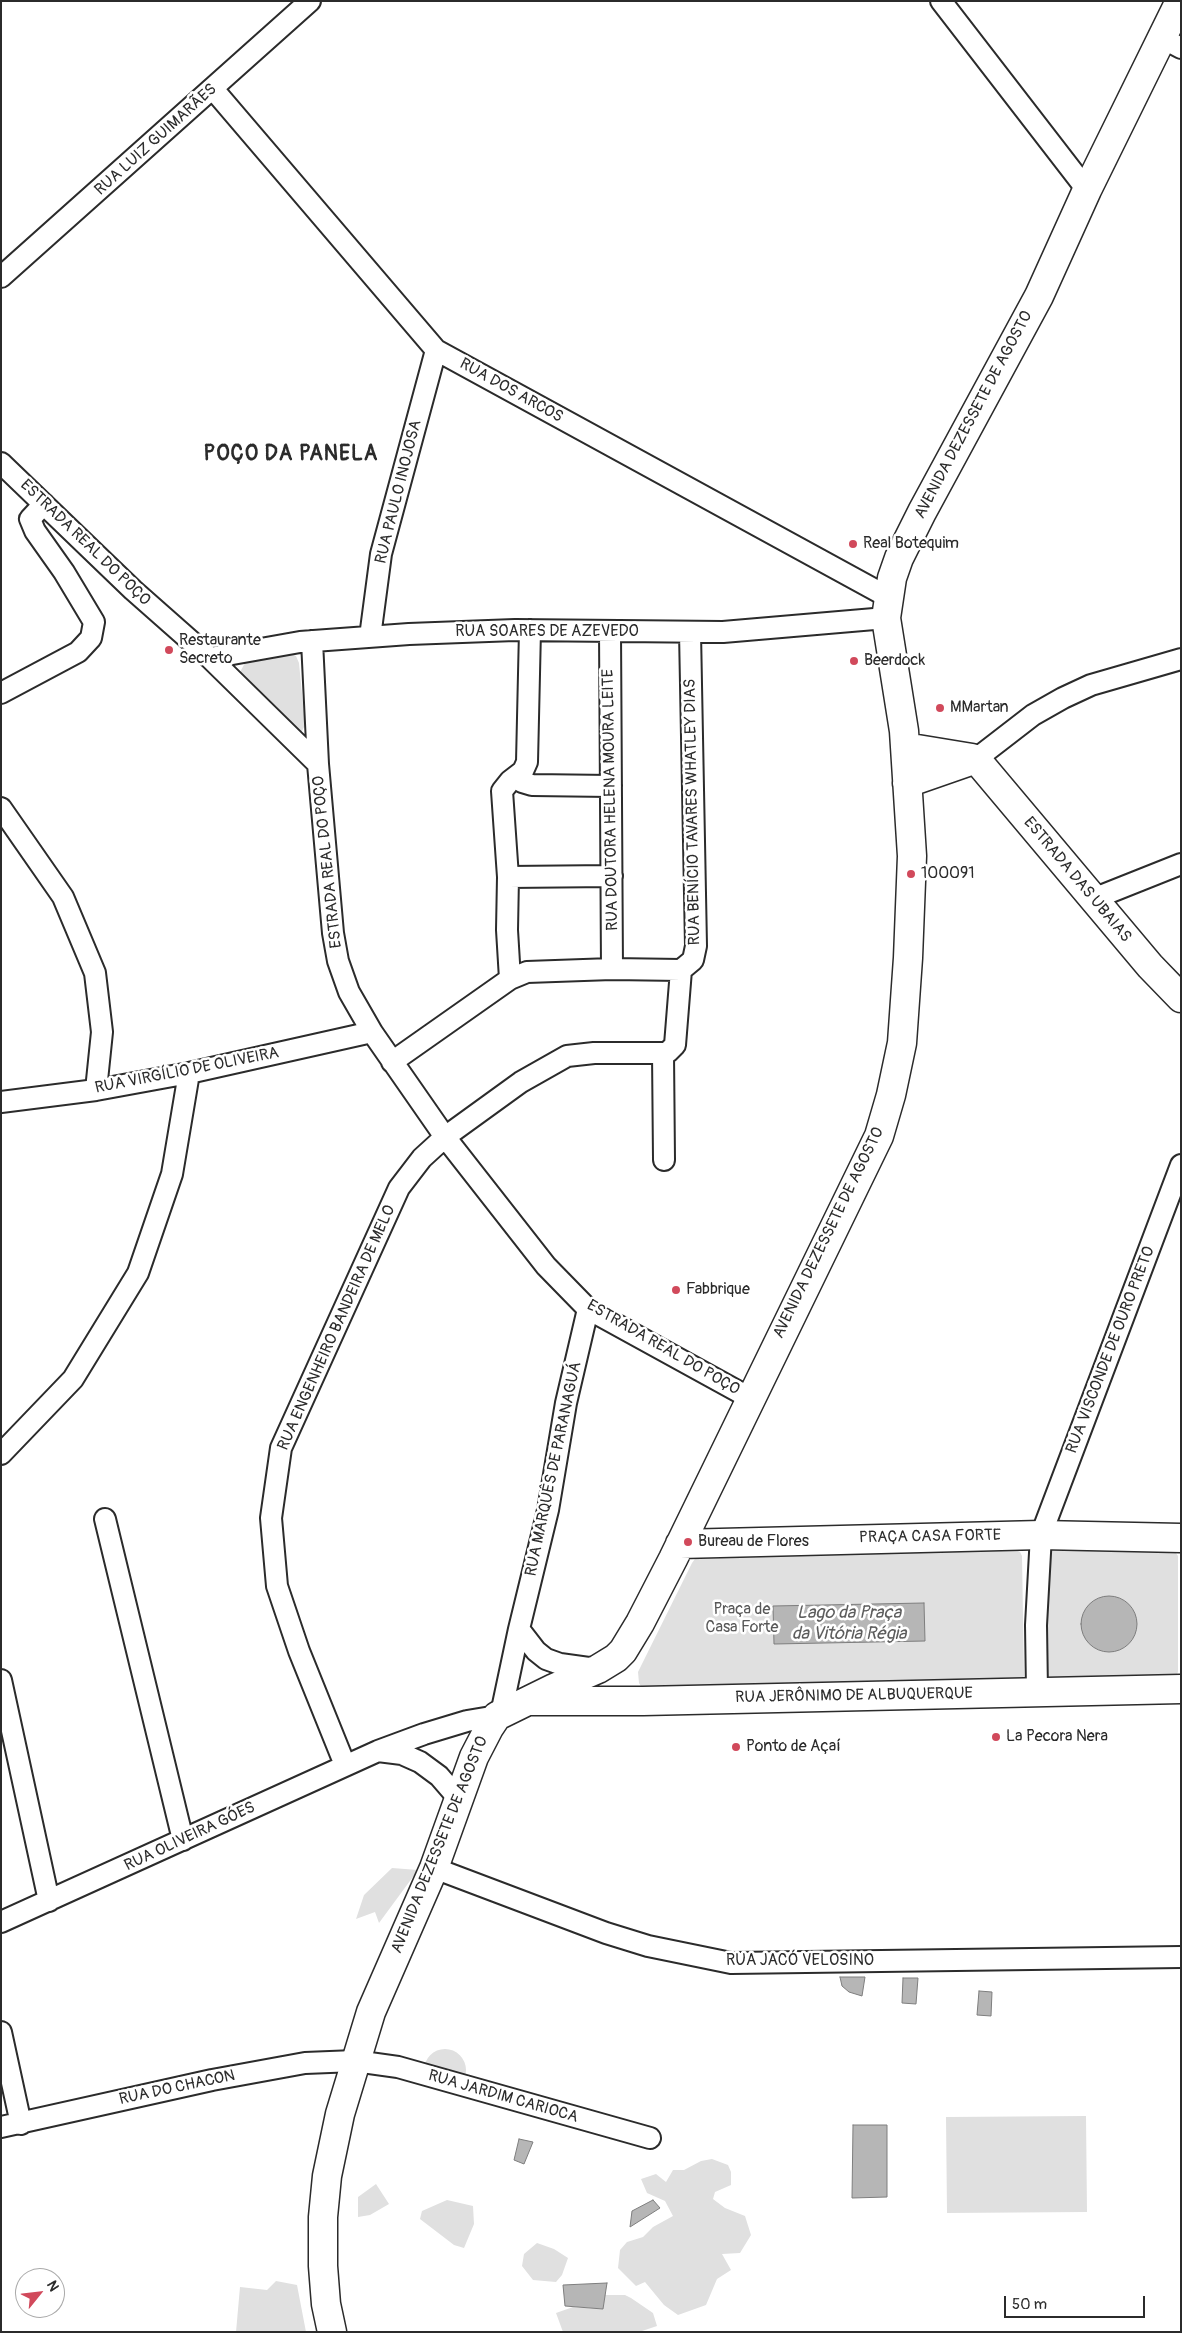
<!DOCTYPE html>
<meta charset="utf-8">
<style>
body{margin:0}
#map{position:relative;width:1182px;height:2333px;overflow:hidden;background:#fff;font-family:Pangolin,sans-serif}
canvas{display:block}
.frame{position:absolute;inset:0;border:2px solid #2b2b2b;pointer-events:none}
.north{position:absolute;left:15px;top:2268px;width:50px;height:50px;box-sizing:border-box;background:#fff;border:1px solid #aaa;border-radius:50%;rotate:61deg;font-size:14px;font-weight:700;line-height:20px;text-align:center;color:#2b2b2b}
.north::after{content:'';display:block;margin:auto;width:18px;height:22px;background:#d1495b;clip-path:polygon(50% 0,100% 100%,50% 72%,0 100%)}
.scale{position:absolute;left:1004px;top:2296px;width:141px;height:22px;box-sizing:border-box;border:2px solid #2b2b2b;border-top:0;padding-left:6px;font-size:15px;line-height:18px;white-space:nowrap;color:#2b2b2b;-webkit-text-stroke:4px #fff;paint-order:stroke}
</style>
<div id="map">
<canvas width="1182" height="2333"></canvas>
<div class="frame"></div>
<div class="north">N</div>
<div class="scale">50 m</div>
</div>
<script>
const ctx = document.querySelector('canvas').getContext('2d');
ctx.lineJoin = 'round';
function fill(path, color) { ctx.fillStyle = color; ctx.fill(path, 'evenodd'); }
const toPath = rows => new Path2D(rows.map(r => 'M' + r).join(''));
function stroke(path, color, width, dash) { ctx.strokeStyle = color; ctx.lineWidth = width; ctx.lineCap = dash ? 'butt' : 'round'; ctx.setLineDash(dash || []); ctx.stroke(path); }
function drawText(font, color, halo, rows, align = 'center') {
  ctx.font = font + ' Pangolin,sans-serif'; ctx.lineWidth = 5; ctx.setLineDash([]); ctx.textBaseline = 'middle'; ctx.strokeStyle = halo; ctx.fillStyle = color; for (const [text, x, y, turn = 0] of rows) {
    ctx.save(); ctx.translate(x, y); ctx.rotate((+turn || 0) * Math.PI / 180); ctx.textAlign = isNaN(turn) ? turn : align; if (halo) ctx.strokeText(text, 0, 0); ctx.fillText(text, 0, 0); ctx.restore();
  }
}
fill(toPath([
 [291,654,296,656,299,663,305,725,302,731,299,732,240,672,245,663],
 [1013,1549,1020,1552,1022,1556,1024,1676,1022,1679,642,1688,639,1683,638,1672,692,1563,697,1556,709,1550],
 [1170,1549,1174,1550,1178,1556,1178,1672,1176,1676,1053,1682,1046,1678,1046,1552,1051,1550],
 [392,1868,418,1870,379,1923,375,1912,356,1919,364,1895],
 '424 2070a21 21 0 1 1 42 0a21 21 0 1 1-42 0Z',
 [1086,2116,1087,2212,947,2213,946,2117],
 [712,2159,728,2165,731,2172,731,2185,715,2192,713,2199,725,2208,745,2216,751,2235,740,2253,722,2254,731,2270,717,2279,706,2305,678,2315,664,2305,645,2282,636,2286,618,2268,620,2250,627,2242,643,2237,653,2227,673,2216,665,2201,647,2193,641,2179,656,2174,666,2182,673,2170,684,2170,701,2161],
 [376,2184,389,2204,370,2215,358,2217,358,2197],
 [447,2200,473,2206,474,2224,464,2248,454,2245,420,2219,422,2211],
 [537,2243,554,2249,568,2258,562,2275,556,2282,533,2280,522,2266,524,2254],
 [276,2281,297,2285,306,2332,236,2332,240,2287,267,2290],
 [605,2295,625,2295,631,2298,653,2313,657,2326,639,2332,563,2332,556,2313,573,2307,603,2309]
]), '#e0e0e0');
const water = toPath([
 '1081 1624a28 28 0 1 1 56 0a28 28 0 1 1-56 0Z',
 [924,1603,925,1641,774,1644,773,1606,924,1603],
 [840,1977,865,1977,862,1996,849,1992,842,1986,840,1977],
 [903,1978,918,1978,916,2004,902,2003,903,1978],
 [979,1991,992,1992,991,2016,977,2015,979,1991],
 [853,2125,887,2125,887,2197,852,2198,853,2125],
 [519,2139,533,2142,524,2164,514,2160,519,2139],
 [653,2200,660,2208,630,2227,632,2211,653,2200],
 [607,2283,603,2309,565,2306,563,2285,607,2283]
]);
fill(water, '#b6b6b6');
stroke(water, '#7e7e7e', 1);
const street = toPath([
 [941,1,1087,190],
 [1162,38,1181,48],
 [213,89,436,350,888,597],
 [1,277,310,1],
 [1,463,133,590,210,658,318,764,333,933,338,961,349,992,372,1032,445,1137,546,1266,588,1309,750,1398],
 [610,631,612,969],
 [370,637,381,554,436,350],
 [312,641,318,764],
 [210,658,300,642,409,634,515,630,723,632,886,618],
 [1,693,78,652,91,638,94,622,64,572,35,531,30,519,44,504],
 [976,759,1033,715,1063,698,1091,685,1181,659],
 [517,777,522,782,532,785,611,786],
 [1,808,63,897,95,973,102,1032,96,1090],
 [508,877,612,876],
 [1093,899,1181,864],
 [510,979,527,972,612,969,681,970],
 [392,1062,510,979,507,930,508,877,502,791,510,781,523,771,527,762,530,630],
 [1,1102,96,1090,189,1073,372,1032],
 [664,1160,663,1053,668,1052,675,1045,681,970,693,960,696,946,690,632],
 [1,1454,73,1379,138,1273,172,1174,189,1073],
 [105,1519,183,1840],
 [519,1629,536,1651,546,1659,560,1664,596,1669],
 [1,1680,49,1901],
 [1037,1691,1036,1625,1041,1535,1181,1165],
 [501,1714,519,1629,548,1510,566,1403,588,1309],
 [378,1751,402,1754,420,1762,439,1776,458,1798],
 [345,1765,299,1651,277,1586,271,1518,281,1448,399,1188,422,1158,445,1137,521,1082,567,1056,594,1053,663,1053],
 [434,1868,606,1933,648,1946,731,1963,1181,1957],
 [1,1922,378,1751,424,1734,467,1721,497,1716],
 [1,2032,21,2124],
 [1,2127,212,2080,305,2063,355,2061,398,2067,650,2138]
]);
const secondary = toPath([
 [905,747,972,758],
 [976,759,1150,966,1181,998],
 [907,783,976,759],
 [680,1544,1041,1535,1181,1538],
 [533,1701,643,1701,1181,1689],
 [332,2332,326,2304,323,2266,323,2217,327,2176,340,2114,371,2012,434,1868,474,1757,489,1728,497,1716,554,1688,598,1669,616,1658,623,1651,640,1623,673,1559,879,1136,891,1095,902,1043,908,958,912,856,904,731,886,618,892,578,899,558,922,512,1039,296,1087,190,1180,1]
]);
stroke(street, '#2b2b2b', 24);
stroke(secondary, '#2b2b2b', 31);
stroke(street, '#fff', 20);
stroke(secondary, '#fff', 28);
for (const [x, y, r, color] of [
 [853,544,5,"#d1495b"],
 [169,650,5,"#d1495b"],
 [854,661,5,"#d1495b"],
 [940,708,5,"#d1495b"],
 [911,874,5,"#d1495b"],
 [676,1290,5,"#d1495b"],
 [688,1542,5,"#d1495b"],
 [996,1737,5,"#d1495b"],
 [736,1747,5,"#d1495b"]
]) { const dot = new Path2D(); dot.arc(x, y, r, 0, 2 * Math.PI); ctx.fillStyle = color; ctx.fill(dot); stroke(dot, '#fff', 2); }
drawText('16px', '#2b2b2b', '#fff', [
 ["RUA LUIZ GUIMARÃES",156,140,-42],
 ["RUA DOS ARCOS",511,391,29],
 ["AVENIDA DEZESSETE DE AGOSTO",974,415,-62],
 ["RUA PAULO INOJOSA",399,492,-76],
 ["ESTRADA REAL DO POÇO",85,543,44],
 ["RUA SOARES DE AZEVEDO",547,632],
 ["RUA DOUTORA HELENA MOURA LEITE",611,800,-91],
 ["RUA BENÍCIO TAVARES WHATLEY DIAS",693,812,-91],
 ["ESTRADA REAL DO POÇO",328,862,-96],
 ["ESTRADA DAS UBAIAS",1077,880,50],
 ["RUA VIRGÍLIO DE OLIVEIRA",187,1071,-11],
 ["AVENIDA DEZESSETE DE AGOSTO",829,1233,-64],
 ["RUA ENGENHEIRO BANDEIRA DE MELO",337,1328,-66],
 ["ESTRADA REAL DO POÇO",663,1348,30],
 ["RUA VISCONDE DE OURO PRETO",1111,1350,-69],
 ["RUA MARQUÊS DE PARANAGUÁ",554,1469,-78],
 ["PRAÇA CASA FORTE",930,1537,-1],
 ["RUA JERÔNIMO DE ALBUQUERQUE",854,1696,-1],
 ["RUA OLIVEIRA GÓES",190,1837,-25],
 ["AVENIDA DEZESSETE DE AGOSTO",440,1845,-68],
 ["RUA JACÓ VELOSINO",800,1961],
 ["RUA DO CHACON",177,2088,-12],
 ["RUA JARDIM CARIOCA",503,2097,16]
]);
drawText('16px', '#2b2b2b', '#fff', [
 ["Real Botequim",863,544],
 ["Restaurante",179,641],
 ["Secreto",179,659],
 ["Beerdock",864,661],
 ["MMartan",950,708],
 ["100091",921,874],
 ["Fabbrique",686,1290],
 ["Bureau de Flores",698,1542],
 ["La Pecora Nera",1006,1737],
 ["Ponto de Açaí",746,1747]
], 'left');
drawText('16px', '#585858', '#fff', [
 ["Praça de",742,1610],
 ["Casa Forte",742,1628]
]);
drawText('italic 18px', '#5c5c5c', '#fff', [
 ["Lago da Praça",849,1613],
 ["da Vitória Régia",849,1634]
]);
ctx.letterSpacing = '1px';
drawText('bold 21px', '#2b2b2b', '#fff', [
 ["POÇO DA PANELA",291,455]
]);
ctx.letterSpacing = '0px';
</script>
